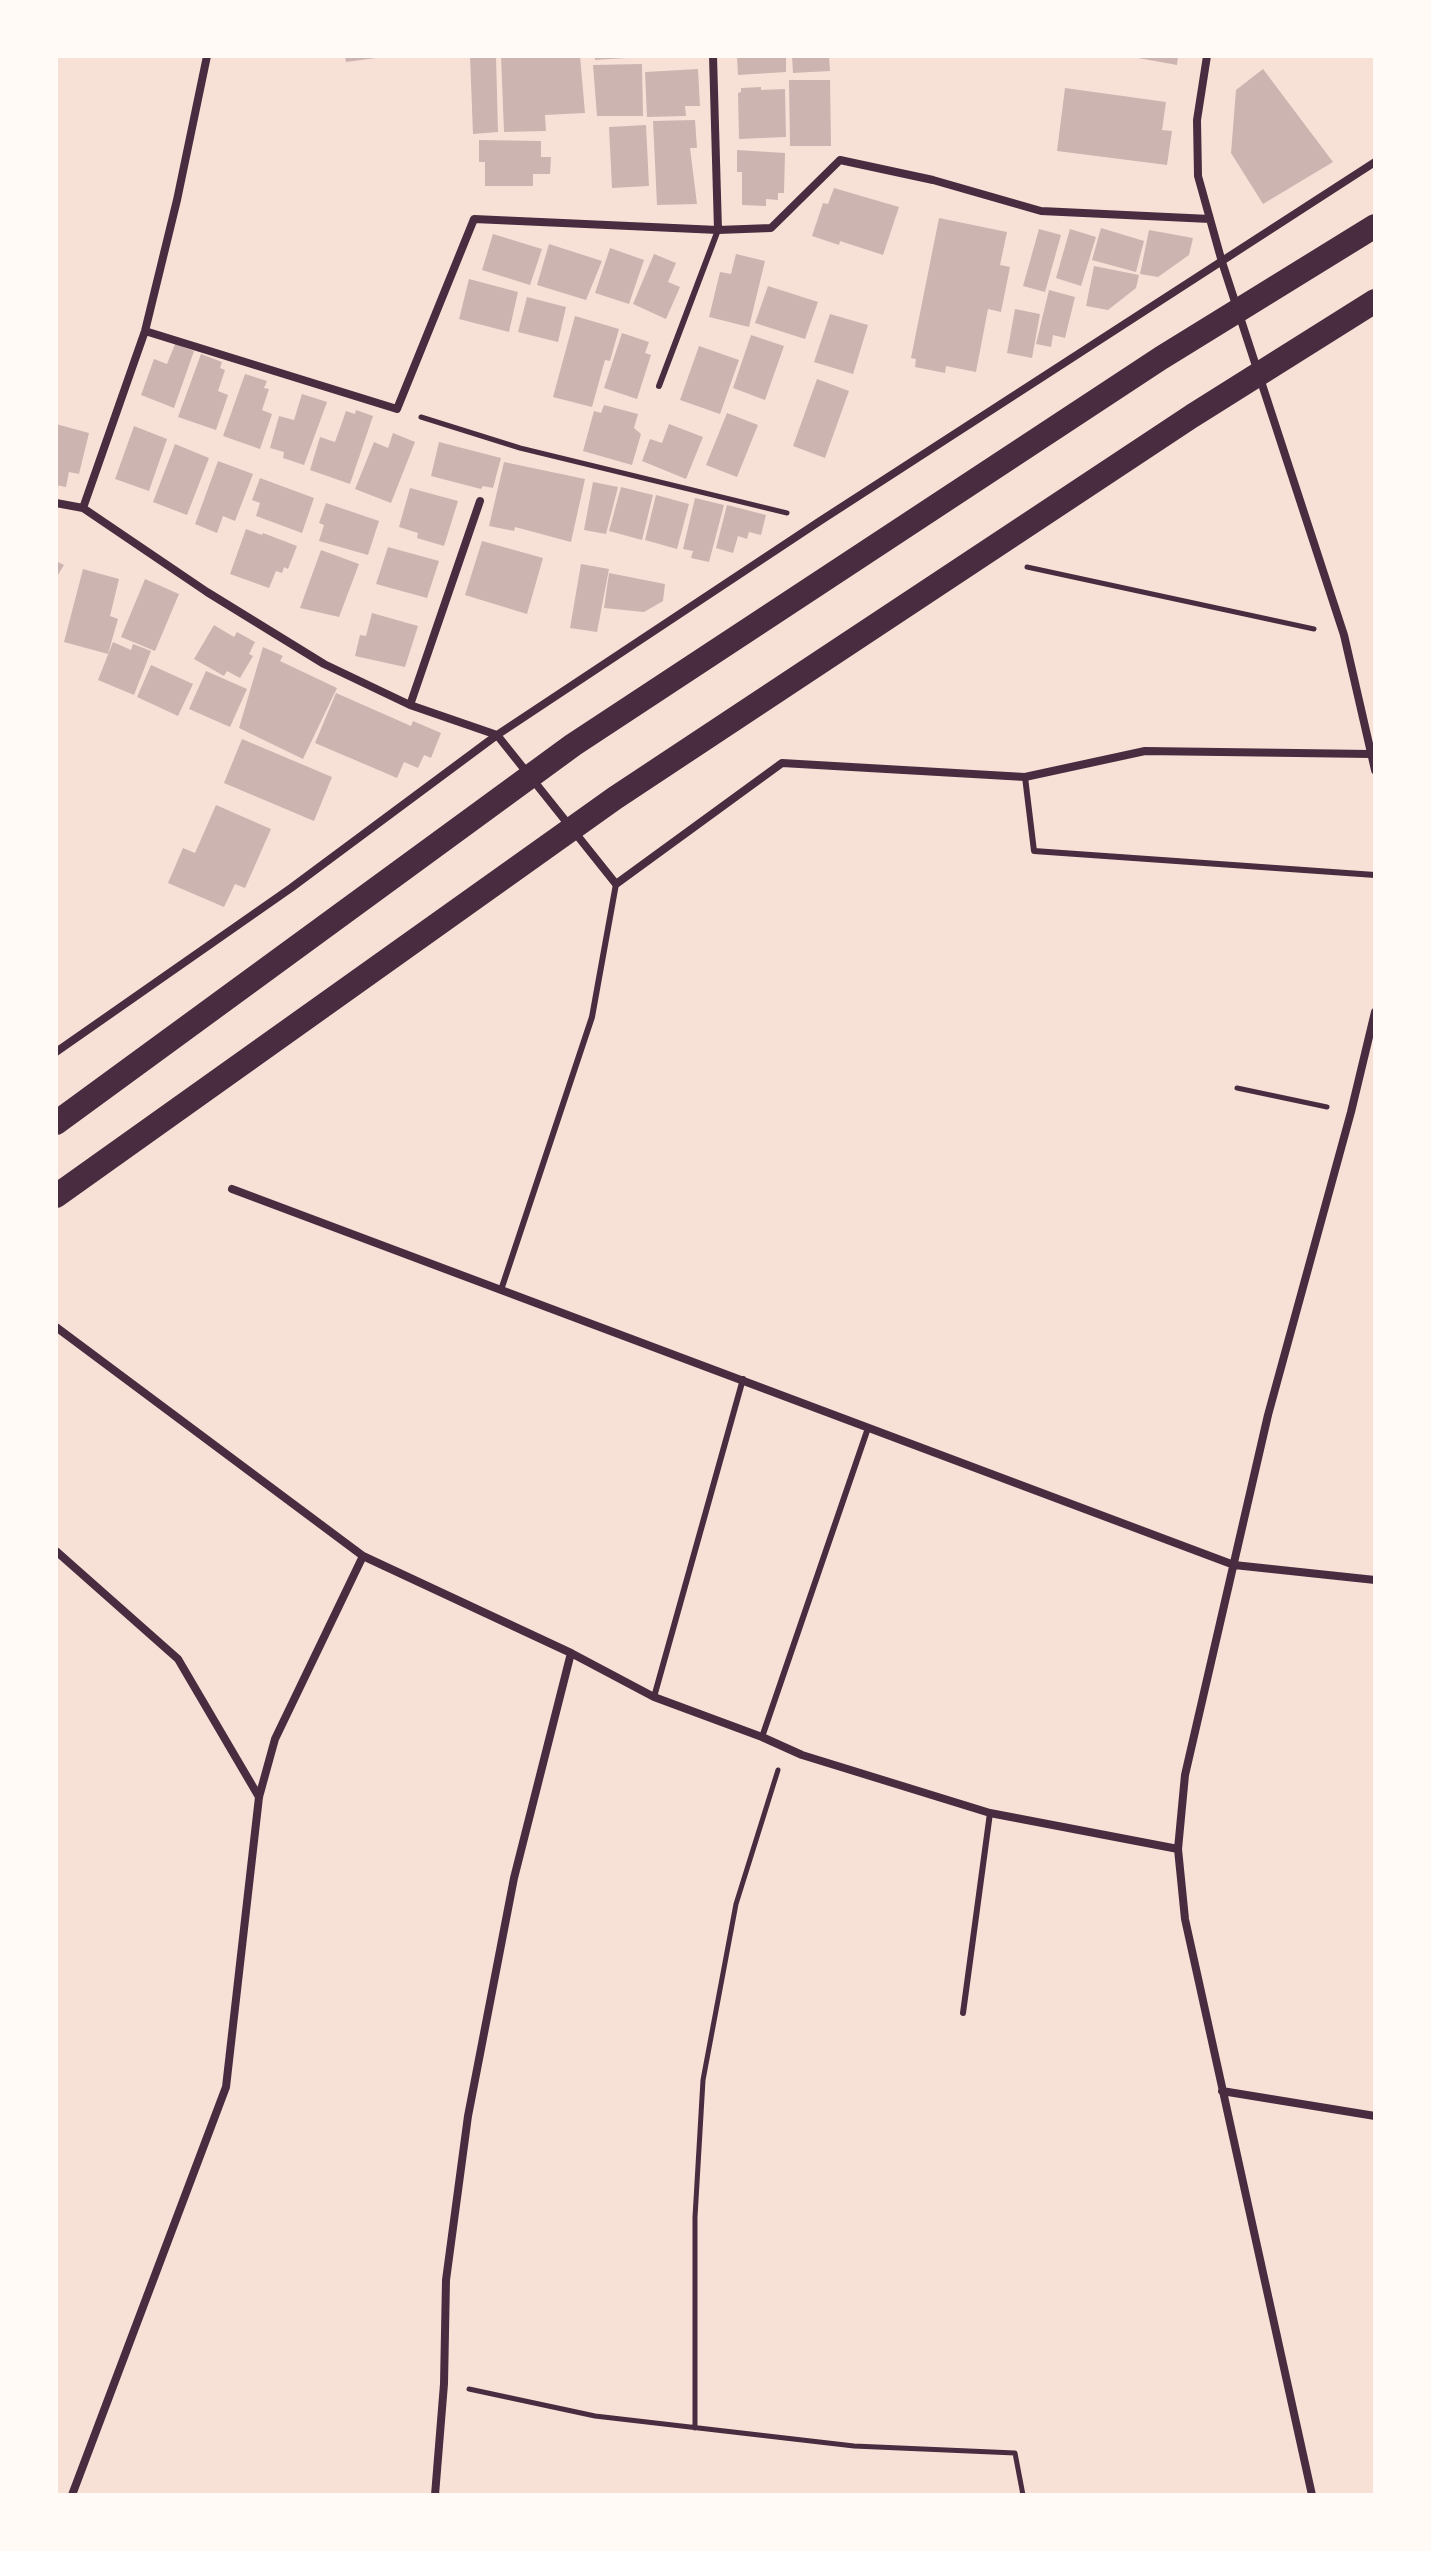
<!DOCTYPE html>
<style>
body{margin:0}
#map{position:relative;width:1431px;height:2551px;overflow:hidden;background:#f7e1d7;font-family:"Work Sans",sans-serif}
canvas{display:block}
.frame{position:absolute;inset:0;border:58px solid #fffaf5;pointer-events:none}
</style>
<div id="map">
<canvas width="1431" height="2551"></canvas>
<div class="frame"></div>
</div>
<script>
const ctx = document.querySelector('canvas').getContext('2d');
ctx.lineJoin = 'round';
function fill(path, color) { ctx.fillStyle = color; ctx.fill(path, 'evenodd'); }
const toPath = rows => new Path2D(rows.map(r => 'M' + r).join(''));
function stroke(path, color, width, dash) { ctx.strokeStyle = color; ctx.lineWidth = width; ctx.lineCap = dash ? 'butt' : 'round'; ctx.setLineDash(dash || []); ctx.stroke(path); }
fill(toPath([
 [345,56,376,56,376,58,346,62],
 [470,56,496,56,498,132,473,134],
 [501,56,580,56,585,113,545,115,546,131,504,132],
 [595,56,626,56,626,58,595,60],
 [737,56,786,56,786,72,738,75],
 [792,56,829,56,830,71,793,73],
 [1127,56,1178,56,1177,65],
 [642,64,643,116,597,116,593,65],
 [698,69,700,106,685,106,686,116,647,117,645,72],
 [1263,69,1333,162,1263,204,1231,153,1236,90],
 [789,80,830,80,831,146,790,146],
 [761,87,761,90,785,89,786,137,739,139,738,93,741,92,741,88],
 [1065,88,1166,102,1162,130,1172,131,1167,165,1057,151],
 [695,120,697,148,690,148,697,204,657,205,653,121],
 [646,125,649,186,612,188,609,127],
 [479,140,541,141,541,157,551,157,550,174,533,174,533,186,485,186,485,162,479,162],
 [737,150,785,153,784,193,778,193,778,200,766,199,766,206,742,205,742,172,737,172],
 [834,188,899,207,883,255,840,241,839,245,812,236,823,203,828,204],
 [939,218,1007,232,1000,265,1010,267,1001,312,988,309,976,372,946,366,945,373,915,367,916,359,911,358],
 [1101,228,1144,241,1136,272,1092,260],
 [1039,229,1061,235,1045,292,1023,286],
 [1070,229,1096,237,1081,286,1056,278],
 [1149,230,1193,238,1189,255,1158,277,1140,274],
 [493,234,542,249,530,285,482,270],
 [549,244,602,261,586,300,537,285],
 [610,248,644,260,629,304,595,293],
 [654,254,676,263,668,282,680,287,666,319,633,304],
 [736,254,765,261,749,327,709,317,720,272,731,274],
 [1094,266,1139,275,1136,288,1108,310,1086,306],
 [469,279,518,292,509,332,459,319],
 [768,286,818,302,805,339,755,323],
 [1049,290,1075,297,1065,338,1053,335,1051,347,1036,344],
 [527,297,566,307,558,342,518,332],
 [1015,309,1040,314,1032,358,1007,353],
 [830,314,868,325,853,374,814,362],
 [575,316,619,329,610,361,605,360,592,407,553,397],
 [622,333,649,342,645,353,651,355,637,399,604,388],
 [751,335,784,346,765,400,733,388],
 [175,344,194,351,174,408,141,395,154,359,167,364],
 [699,346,739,360,720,414,680,400],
 [201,354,222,362,220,368,225,370,218,391,228,395,216,430,178,417],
 [245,374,267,381,264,388,269,389,262,410,272,414,260,449,223,436],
 [817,379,849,391,825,458,793,446],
 [302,394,327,402,304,465,283,458,284,452,270,448,279,416,294,420],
 [604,405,638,414,634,428,641,434,632,465,583,451,594,411,601,413],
 [356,410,373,416,350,484,310,470,320,437,335,442,346,411,355,414],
 [727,413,758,425,737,477,706,465],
 [56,424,89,433,79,474,69,472,66,487,56,485],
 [669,424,703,437,686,479,642,461,650,439,662,443],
 [134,426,167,439,149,491,115,479],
 [393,433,415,442,391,503,355,489,374,442,388,448],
 [439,442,501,458,493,488,483,486,481,489,431,476],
 [175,444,209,458,187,515,153,502],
 [218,461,253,474,235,521,223,516,217,533,195,524],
 [504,462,585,479,571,542,515,527,514,531,489,526],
 [260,478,314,498,302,533,256,516,260,503,252,500],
 [593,482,618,487,606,534,584,530],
 [621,487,653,495,642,540,609,531],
 [410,488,458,501,444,546,417,538,418,533,399,527],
 [656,495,689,504,677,549,645,540],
 [695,498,724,505,709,562,691,558,693,551,683,549],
 [326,503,379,521,368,555,319,541,324,525,319,523],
 [727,505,766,515,761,535,749,532,747,539,738,536,733,553,716,548],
 [246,529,262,535,263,533,297,546,288,569,284,567,282,573,276,571,269,588,230,574],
 [482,541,543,558,527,614,465,595],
 [388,547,439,561,427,598,376,584],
 [321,550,359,564,339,617,300,608],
 [56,561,64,565,56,578],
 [581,564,609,569,597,632,570,628],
 [83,569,119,579,110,616,118,619,108,654,64,642],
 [609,573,665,584,663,601,644,612,604,608],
 [145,579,179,594,155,651,121,637],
 [372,613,418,626,405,667,355,656,360,635,366,636],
 [214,625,234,637,237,632,255,642,249,654,253,656,240,678,227,671,224,676,194,659],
 [113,642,131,650,133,644,151,651,134,695,98,680],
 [263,647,283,656,280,661,337,688,303,759,239,728],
 [151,665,193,684,178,716,137,697],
 [206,671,247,689,230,727,189,709],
 [336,693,411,726,413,721,441,733,431,758,424,755,418,768,404,762,397,778,315,743],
 [242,739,332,777,314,821,224,783],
 [216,805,271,829,245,888,235,884,224,907,168,883,183,848,195,853]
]), '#ccb4b1');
stroke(toPath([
 [421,417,520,448,787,513],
 [1027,567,1314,629],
 [1237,1088,1327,1107],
 [469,2389,595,2416,854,2446,1015,2453,1023,2495],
 [695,2428,695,2217,703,2080,736,1904,778,1770]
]), '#4a2c40', 5);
stroke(toPath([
 [659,386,718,230],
 [1025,777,1034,851,1375,875],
 [501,1290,592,1017,616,884],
 [654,1697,743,1379],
 [762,1737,868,1428],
 [963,2013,990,1813]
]), '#4a2c40', 6);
stroke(toPath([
 [713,56,718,230],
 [1207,56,1197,120,1198,176,1222,262,1344,635,1375,770],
 [145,331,397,409,474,219,718,230,771,228,840,160,933,180,1041,211,1210,219],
 [56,503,83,508,207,592,324,664,410,705,497,735,616,884,782,763,1025,777,1145,751,1371,754],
 [83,508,145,331,177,200,207,56],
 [410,705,480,501],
 [56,1052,291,888,497,735,820,521,1375,162],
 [232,1189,1234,1565,1375,1580],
 [56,1327,363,1556,571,1653,654,1697,762,1737,802,1755,990,1813,1178,1849],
 [56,1551,178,1659,259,1797],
 [1222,2091,1375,2116],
 [72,2495,226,2087,259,1797,275,1739,363,1556],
 [435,2495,444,2384,446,2280,468,2116,514,1878,571,1653],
 [1312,2495,1185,1919,1178,1849,1185,1775,1268,1415,1351,1112,1375,1012]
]), '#4a2c40', 8);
stroke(toPath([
 [56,1123,573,745,1161,358,1375,226],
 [56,1196,615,798,1192,416,1375,301]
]), '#4a2c40', 24);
</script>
